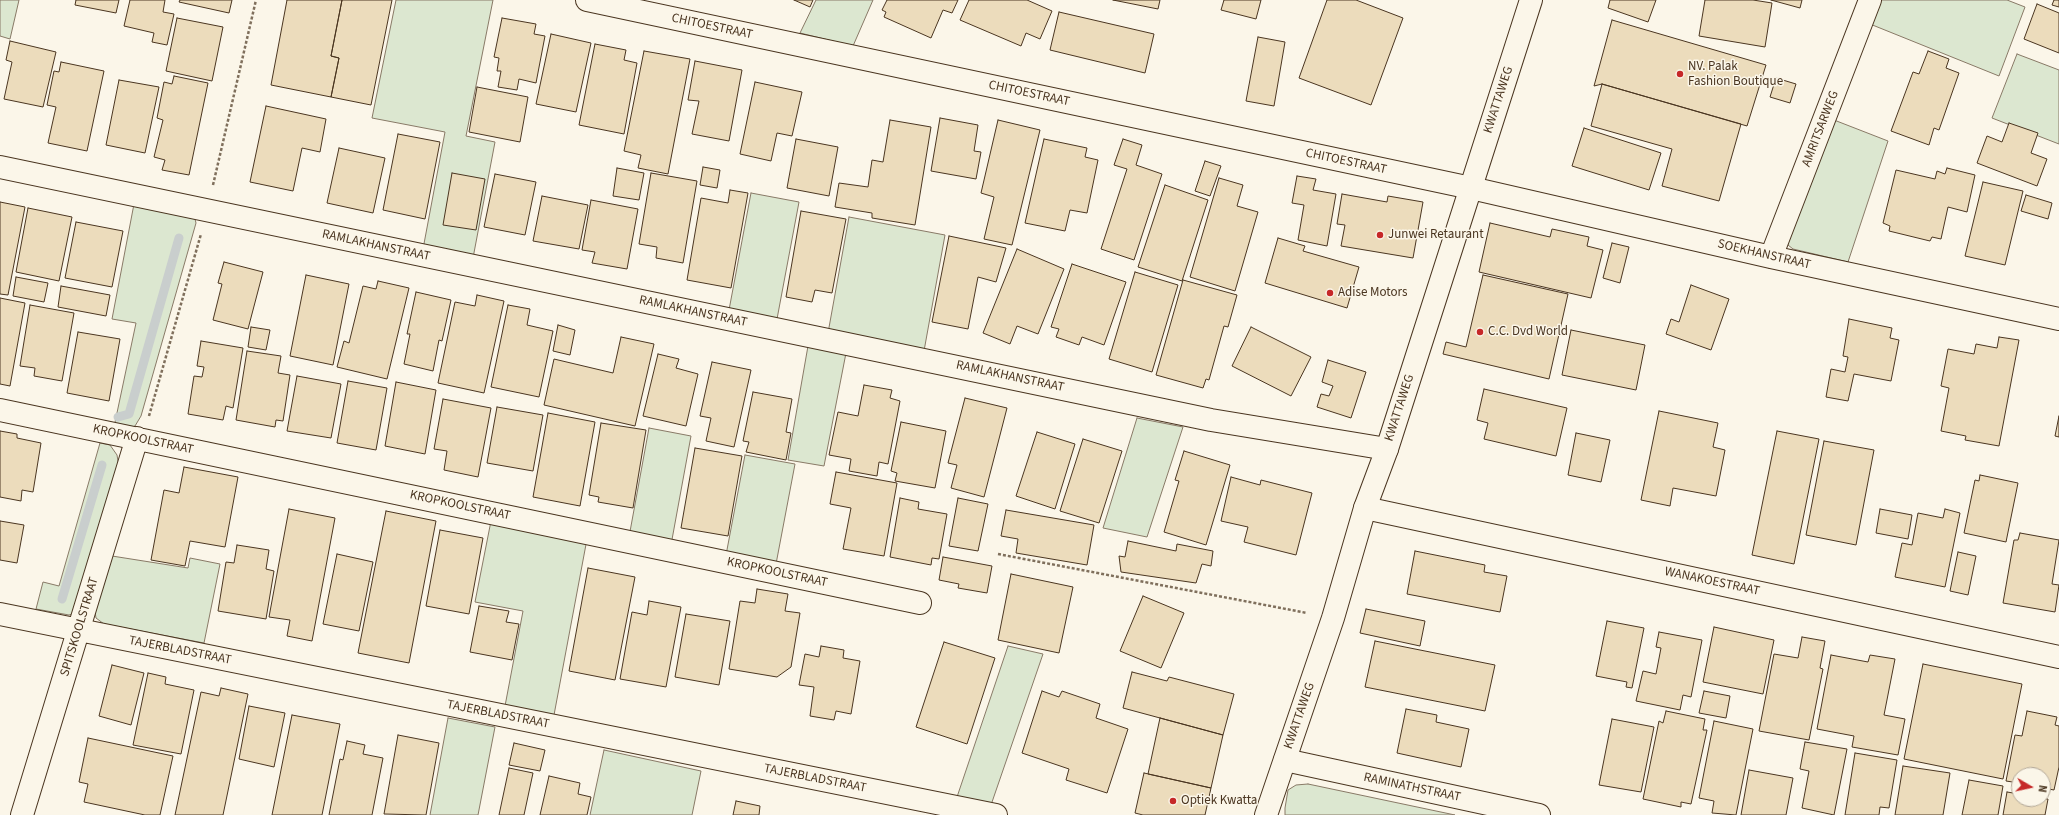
<!DOCTYPE html>
<style>
body{margin:0}
#map{position:relative;width:2059px;height:815px;overflow:hidden;background:#fbf6e9;font-family:"Source Sans 3",sans-serif}
canvas{display:block}
.north{position:absolute;left:2011px;top:767px;width:40px;height:40px;box-sizing:border-box;background:#fbf6e9;border:1px solid #b4a999;border-radius:50%;rotate:99deg;font-size:11px;font-weight:700;line-height:16px;text-align:center;color:#4a3520}
.north::after{content:'';display:block;margin:auto;width:14px;height:18px;background:#c62828;clip-path:polygon(50% 0,100% 100%,50% 72%,0 100%)}
</style>
<div id="map">
<canvas width="2059" height="815"></canvas>
<div class="north">N</div>
</div>
<script>
const ctx = document.querySelector('canvas').getContext('2d');
ctx.lineJoin = 'round';
function fill(path, color) { ctx.fillStyle = color; ctx.fill(path, 'evenodd'); }
const toPath = rows => new Path2D(rows.map(r => 'M' + r).join(''));
function stroke(path, color, width, dash) { ctx.strokeStyle = color; ctx.lineWidth = width; ctx.lineCap = dash ? 'butt' : 'round'; ctx.setLineDash(dash || []); ctx.stroke(path); }
function drawText(font, color, halo, rows, align = 'center') {
  ctx.font = font + ' "Source Sans 3",sans-serif'; ctx.lineWidth = 3; ctx.setLineDash([]); ctx.textBaseline = 'middle'; ctx.strokeStyle = halo; ctx.fillStyle = color; for (const [text, x, y, turn = 0] of rows) {
    ctx.save(); ctx.translate(x, y); ctx.rotate((+turn || 0) * Math.PI / 180); ctx.textAlign = isNaN(turn) ? turn : align; if (halo) ctx.strokeText(text, 0, 0); ctx.fillText(text, 0, 0); ctx.restore();
  }
}
const green = toPath([
 [0,0,19,0,10,39,0,36,0,0],
 [396,0,493,0,466,136,495,142,473,258,423,249,445,132,372,118,396,0],
 [816,0,873,0,853,46,800,33,816,0],
 [1879,0,2007,0,2025,7,1999,76,1870,24,1879,0],
 [2017,54,2059,70,2059,144,1992,118,2017,54],
 [1834,120,1888,141,1848,262,1793,249,1788,245,1787,239,1834,120],
 [751,193,799,202,777,319,729,310,751,193],
 [134,204,195,219,196,223,141,416,135,426,128,429,114,427,136,323,112,319,134,204],
 [849,217,945,235,924,351,828,333,849,217],
 [808,346,846,353,824,466,788,460,808,346],
 [1137,418,1183,427,1147,537,1103,528,1137,418],
 [649,428,691,436,671,545,629,537,649,428],
 [100,443,110,445,117,455,119,467,79,612,69,615,36,609,43,582,59,586,100,443],
 [745,455,795,464,776,564,726,555,745,455],
 [491,521,587,539,554,715,505,706,523,611,475,602,491,521],
 [112,556,188,568,190,558,220,564,204,643,104,624,96,618,95,612,112,556],
 [1008,646,1043,654,991,805,957,797,1008,646],
 [448,718,495,727,478,815,430,815,448,718],
 [604,750,701,771,692,815,590,815,604,750],
 [1308,784,1455,815,1285,815,1285,808,1288,790,1296,785,1308,784]
]);
fill(green, '#dce7d0');
stroke(green, '#887966', 1);
stroke(toPath([
 [118,417,129,414,179,238],
 [62,599,102,465]
]), '#c9cecd', 9);
const building = toPath([
 [76,0,119,0,116,13,75,5,76,0],
 [130,0,165,0,163,12,174,14,167,45,152,42,154,33,124,26,130,0],
 [180,0,232,0,229,13,179,2,180,0],
 [287,0,342,0,331,56,339,58,331,97,271,85,287,0],
 [342,0,392,0,371,105,331,97,339,58,331,56,342,0],
 [794,0,813,0,810,7,794,0],
 [887,0,958,0,952,13,943,10,931,38,884,17,886,12,882,10,887,0],
 [969,0,1027,0,1052,11,1040,39,1026,33,1021,46,960,20,969,0],
 [1113,0,1160,0,1158,9,1113,0],
 [1224,0,1261,0,1256,19,1221,10,1224,0],
 [1327,0,1356,0,1403,18,1371,105,1299,78,1327,0],
 [1610,0,1656,0,1648,22,1608,8,1610,0],
 [1705,0,1753,0,1772,3,1765,47,1699,36,1705,0],
 [1771,0,1802,0,1800,8,1771,0],
 [2054,0,2059,0,2059,7,2052,5,2054,0],
 [2037,4,2059,13,2059,53,2024,39,2037,4],
 [1059,12,1154,34,1145,73,1050,50,1059,12],
 [177,18,223,27,212,81,166,71,177,18],
 [502,18,536,24,534,34,545,36,536,83,519,79,517,90,498,87,501,71,497,71,499,58,494,57,502,18],
 [1612,20,1766,65,1747,126,1602,84,1594,86,1612,20],
 [551,34,591,43,576,112,536,104,551,34],
 [1258,37,1285,42,1274,106,1246,101,1258,37],
 [10,41,56,52,43,107,4,99,12,62,6,60,10,41],
 [595,44,626,50,624,60,637,63,624,134,579,125,595,44],
 [644,51,690,59,668,174,638,168,641,155,624,151,644,51],
 [1928,51,1949,59,1946,68,1959,73,1939,130,1934,128,1929,145,1891,131,1913,72,1919,74,1928,51],
 [695,61,742,70,729,141,692,134,699,101,688,100,695,61],
 [61,62,104,71,87,151,48,143,56,107,47,105,54,71,59,72,61,62],
 [174,76,208,83,189,175,162,170,165,160,154,157,163,120,157,118,164,82,172,84,174,76],
 [1776,78,1796,84,1790,103,1770,97,1776,78],
 [119,80,159,87,145,153,106,145,119,80],
 [755,82,802,92,792,136,777,133,771,161,740,154,755,82],
 [1602,84,1741,124,1719,201,1662,186,1672,149,1591,126,1602,84],
 [477,87,528,97,520,142,469,132,477,87],
 [266,106,326,119,320,152,302,148,293,191,250,182,266,106],
 [940,118,978,125,974,151,981,152,976,179,931,171,940,118],
 [890,120,931,127,915,225,872,218,872,213,835,207,839,183,868,187,872,160,883,162,890,120],
 [998,120,1040,130,1012,245,984,239,994,197,981,193,998,120],
 [2009,123,2038,133,2031,153,2047,159,2037,186,1977,163,1987,136,2002,142,2009,123],
 [1584,128,1661,153,1649,190,1572,166,1584,128],
 [398,134,440,142,425,219,383,210,398,134],
 [796,139,838,147,829,196,787,188,796,139],
 [1044,139,1087,148,1085,157,1098,160,1087,213,1070,210,1065,231,1025,223,1044,139],
 [1123,139,1142,145,1136,165,1162,174,1134,260,1101,249,1127,169,1114,165,1123,139],
 [339,148,385,158,373,213,327,203,339,148],
 [1205,161,1221,166,1210,196,1195,191,1205,161],
 [703,167,720,170,717,188,700,185,703,167],
 [617,168,644,173,639,200,613,196,617,168],
 [1947,168,1975,175,1967,212,1948,207,1941,239,1932,237,1930,241,1889,231,1890,226,1883,223,1896,170,1935,179,1937,171,1945,174,1947,168],
 [452,173,485,179,476,230,443,225,452,173],
 [651,173,697,181,683,263,656,258,657,247,639,244,651,173],
 [495,174,536,182,525,235,484,227,495,174],
 [1297,176,1316,179,1313,190,1336,194,1327,246,1298,240,1304,205,1292,203,1297,176],
 [1219,178,1243,185,1237,206,1258,212,1235,291,1190,277,1219,178],
 [1983,182,2023,191,2005,265,1965,256,1983,182],
 [1165,185,1208,200,1182,281,1138,267,1165,185],
 [730,190,748,193,731,288,687,280,701,198,728,203,730,190],
 [1342,194,1387,202,1388,196,1423,202,1413,258,1341,246,1345,225,1337,224,1342,194],
 [2026,195,2052,203,2048,219,2021,211,2026,195],
 [542,196,588,205,579,249,533,241,542,196],
 [591,200,638,209,627,269,592,263,595,252,582,250,591,200],
 [0,202,25,207,8,295,0,294,0,202],
 [28,208,72,217,59,281,16,272,28,208],
 [801,211,846,219,832,293,815,290,812,302,786,297,801,211],
 [76,222,123,231,112,287,65,278,76,222],
 [1490,223,1550,237,1552,229,1589,237,1587,246,1603,250,1591,298,1479,272,1490,223],
 [949,236,1006,248,996,282,978,277,968,329,932,322,949,236],
 [1278,238,1305,246,1303,251,1359,267,1347,308,1265,283,1278,238],
 [1612,243,1629,247,1620,283,1603,278,1612,243],
 [1017,249,1064,269,1038,334,1017,326,1010,344,983,333,1017,249],
 [224,262,263,272,248,329,213,320,222,284,218,283,224,262],
 [1072,264,1126,282,1104,345,1082,337,1079,345,1056,337,1059,329,1051,327,1072,264],
 [1135,272,1178,285,1152,372,1109,359,1135,272],
 [306,275,349,284,333,365,290,356,306,275],
 [1483,275,1568,294,1549,379,1443,354,1446,342,1466,347,1483,275],
 [16,277,48,283,44,302,13,296,16,277],
 [1183,280,1237,295,1228,327,1224,326,1209,380,1206,379,1203,388,1156,375,1183,280],
 [378,281,409,288,387,379,337,367,344,341,349,343,363,286,376,289,378,281],
 [1691,285,1729,299,1711,350,1666,334,1671,319,1679,322,1691,285],
 [61,286,110,295,106,316,58,307,61,286],
 [416,292,451,300,442,341,439,340,433,371,404,364,410,334,407,334,416,292],
 [477,295,504,301,484,393,438,383,455,302,475,306,477,295],
 [0,298,25,303,10,386,0,384,0,298],
 [30,305,74,313,62,381,34,376,35,368,20,366,30,305],
 [508,305,530,309,527,325,553,331,539,397,491,387,508,305],
 [1849,319,1892,328,1890,338,1899,340,1891,381,1854,374,1848,401,1826,397,1831,369,1845,372,1848,357,1843,356,1849,319],
 [558,325,575,330,570,355,553,351,558,325],
 [251,327,270,330,266,350,248,347,251,327],
 [1251,327,1311,357,1291,396,1232,366,1251,327],
 [1571,330,1645,345,1636,390,1562,375,1571,330],
 [78,332,120,339,109,401,67,393,78,332],
 [621,337,654,344,635,426,544,405,554,359,613,373,621,337],
 [1999,337,2019,340,1999,446,1965,440,1966,436,1941,431,1949,388,1941,386,1948,349,1974,354,1976,344,1997,348,1999,337],
 [201,341,243,348,233,408,226,406,223,420,188,414,194,376,202,377,204,367,197,366,201,341],
 [247,351,281,356,278,373,290,375,283,421,276,420,275,427,236,420,247,351],
 [658,354,679,359,676,368,698,374,686,426,643,416,658,354],
 [1328,360,1366,372,1351,418,1317,407,1321,394,1329,396,1333,386,1322,382,1328,360],
 [712,362,751,370,734,447,706,441,711,418,700,416,712,362],
 [297,376,341,384,331,438,287,431,297,376],
 [348,381,387,388,376,450,337,443,348,381],
 [396,382,436,390,425,454,385,446,396,382],
 [864,385,892,390,890,398,900,401,888,464,879,462,877,476,849,471,851,459,829,455,838,412,858,416,864,385],
 [1484,389,1567,408,1556,456,1484,439,1488,423,1477,420,1484,389],
 [753,392,792,399,786,432,791,433,786,460,746,452,749,442,743,441,753,392],
 [965,398,1007,408,984,497,951,488,957,465,948,463,965,398],
 [443,399,491,408,478,477,444,470,447,451,434,449,443,399],
 [497,407,543,415,533,471,487,463,497,407],
 [1659,411,1718,423,1713,447,1725,450,1716,496,1673,488,1670,506,1641,500,1659,411],
 [548,413,595,422,580,506,533,497,548,413],
 [2059,416,2059,437,2055,436,2059,416],
 [901,422,946,431,935,488,895,481,897,473,891,471,901,422],
 [601,423,646,430,633,508,598,502,599,497,589,495,601,423],
 [0,431,17,434,17,438,41,443,33,492,22,490,21,501,0,497,0,431],
 [1777,431,1819,439,1794,564,1752,555,1777,431],
 [1037,432,1075,444,1055,509,1016,496,1037,432],
 [1576,433,1610,440,1601,482,1568,475,1576,433],
 [1083,439,1122,451,1099,523,1060,511,1083,439],
 [1824,441,1874,450,1856,545,1806,535,1824,441],
 [695,448,742,456,728,536,681,528,695,448],
 [1184,451,1230,465,1206,545,1164,532,1179,481,1175,480,1184,451],
 [184,467,238,477,225,547,190,541,185,566,151,560,164,490,179,493,184,467],
 [836,472,897,483,884,556,843,549,851,508,830,504,836,472],
 [1980,475,2018,483,2006,542,1964,533,1975,480,1979,481,1980,475],
 [1231,477,1260,485,1261,480,1312,493,1296,555,1244,542,1248,527,1221,521,1231,477],
 [900,498,919,502,918,509,947,514,939,559,932,558,931,565,890,557,900,498],
 [958,498,988,504,978,551,949,546,958,498],
 [289,509,335,518,312,641,287,636,290,620,269,617,289,509],
 [1880,509,1912,515,1908,539,1876,533,1880,509],
 [1945,509,1960,513,1945,587,1895,577,1902,543,1912,545,1918,513,1943,518,1945,509],
 [1006,510,1094,525,1087,565,1016,553,1018,539,1001,536,1006,510],
 [386,511,436,521,409,663,358,653,386,511],
 [0,521,24,525,17,563,0,560,0,521],
 [440,530,483,538,469,614,426,606,440,530],
 [2020,533,2059,540,2052,584,2059,585,2055,612,2003,603,2014,540,2018,540,2020,533],
 [1128,541,1176,551,1177,544,1213,551,1211,566,1202,564,1196,583,1121,572,1119,556,1125,557,1128,541],
 [237,545,269,550,266,569,274,571,266,619,218,611,226,562,234,563,237,545],
 [1415,551,1485,565,1484,572,1507,576,1500,612,1407,594,1415,551],
 [1958,552,1976,556,1968,595,1950,591,1958,552],
 [337,554,373,562,359,631,323,624,337,554],
 [943,557,992,566,987,593,958,588,959,584,939,580,943,557],
 [588,568,635,577,615,680,569,671,588,568],
 [1011,574,1073,587,1059,653,998,640,1011,574],
 [757,589,788,594,785,611,800,613,791,667,777,677,729,669,740,601,755,603,757,589],
 [1143,596,1184,613,1161,668,1120,651,1143,596],
 [649,601,681,607,666,687,620,679,632,612,647,615,649,601],
 [479,606,509,611,506,622,519,624,512,660,470,652,479,606],
 [1366,609,1425,621,1420,646,1360,633,1366,609],
 [686,614,730,621,719,685,675,677,686,614],
 [1607,621,1644,628,1632,688,1626,687,1627,682,1596,676,1607,621],
 [1714,627,1774,640,1763,694,1703,682,1714,627],
 [1659,632,1702,640,1691,697,1683,695,1680,710,1636,701,1643,671,1656,674,1661,648,1656,647,1659,632],
 [1802,637,1825,641,1820,668,1823,669,1809,740,1759,731,1774,654,1798,658,1802,637],
 [1375,641,1495,665,1485,711,1365,687,1375,641],
 [944,642,995,658,967,744,916,727,944,642],
 [821,646,844,650,843,658,860,661,851,714,836,711,834,720,810,716,814,687,799,685,805,654,819,657,821,646],
 [1831,655,1868,662,1870,655,1895,659,1884,715,1905,719,1898,755,1852,747,1854,736,1817,729,1831,655],
 [1923,664,2022,684,2003,779,1904,759,1923,664],
 [112,665,144,673,131,725,99,716,112,665],
 [1132,672,1167,681,1169,677,1234,694,1223,735,1123,708,1132,672],
 [148,673,166,677,165,684,194,690,181,754,133,745,148,673],
 [221,688,248,694,223,815,175,815,201,692,219,696,221,688],
 [1042,691,1059,697,1062,691,1100,704,1096,718,1128,729,1107,793,1066,780,1069,769,1022,753,1042,691],
 [1704,691,1730,696,1726,718,1699,713,1704,691],
 [249,706,285,713,274,767,239,759,249,706],
 [1406,709,1437,715,1436,722,1469,729,1461,767,1397,753,1406,709],
 [1666,711,1705,719,1703,730,1707,730,1691,804,1681,802,1681,807,1643,799,1659,721,1663,723,1666,711],
 [2027,711,2057,717,2055,725,2059,726,2059,767,2054,790,2043,788,2043,775,2019,775,2019,783,2006,781,2015,735,2022,736,2027,711],
 [292,715,340,724,322,815,272,815,292,715],
 [1160,718,1223,735,1211,788,1148,774,1160,718],
 [1612,719,1654,727,1641,792,1599,785,1612,719],
 [1714,721,1753,729,1736,815,1712,813,1714,801,1699,798,1714,721],
 [398,735,439,743,426,815,384,814,398,735],
 [88,738,173,756,160,815,145,815,84,802,88,784,79,782,88,738],
 [347,741,365,745,363,754,383,758,372,815,329,815,340,759,343,760,347,741],
 [1805,742,1847,749,1834,815,1802,808,1809,771,1800,769,1805,742],
 [514,743,545,750,540,771,509,765,514,743],
 [1855,753,1897,760,1889,808,1880,807,1879,815,1845,815,1855,753],
 [1903,766,1950,773,1943,815,1895,815,1903,766],
 [509,768,533,773,524,815,499,815,509,768],
 [1749,770,1793,778,1786,815,1741,815,1749,770],
 [1144,773,1211,788,1205,815,1143,815,1135,813,1144,773],
 [549,776,580,783,578,794,591,797,587,815,540,815,549,776],
 [1969,780,2003,786,1998,815,1962,815,1969,780],
 [2007,792,2019,794,2019,799,2048,799,2045,815,2003,815,2007,792],
 [736,801,760,806,759,815,733,815,736,801]
]);
fill(building, '#ecdcbc');
stroke(building, '#4a3520', 1);
const street = toPath([
 [587,0,1471,188,1771,257,2059,319],
 [0,167,1211,420,1387,449],
 [1771,257,1870,0],
 [0,410,920,603],
 [1365,508,2059,657],
 [0,614,996,815],
 [1285,760,1539,815],
 [22,815,137,438]
]);
const primary = toPath([
 [1266,815,1333,618,1365,508,1387,449,1531,0]
]);
stroke(street, '#4a3520', 24);
stroke(primary, '#4a3520', 24);
stroke(toPath([
 [213,185,256,0],
 [149,416,201,234],
 [998,554,1307,613]
]), '#7f6f5c', 2.5, [3, 2]);
stroke(street, '#fbf6e9', 22);
stroke(primary, '#fbf6e9', 22);
for (const [x, y, r, color] of [
 [1680,74,4,"#c62828"],
 [1380,235,4,"#c62828"],
 [1330,293,4,"#c62828"],
 [1480,332,4,"#c62828"],
 [1173,801,4,"#c62828"]
]) { const dot = new Path2D(); dot.arc(x, y, r, 0, 2 * Math.PI); ctx.fillStyle = color; ctx.fill(dot); stroke(dot, '#fbf6e9', 1.5); }
drawText('13px', '#4a3520', '#fbf6e9', [
 ["CHITOESTRAAT",712,27,12],
 ["CHITOESTRAAT",1029,94,12],
 ["KWATTAWEG",1499,100,-72],
 ["AMRITSARWEG",1821,129,-69],
 ["CHITOESTRAAT",1346,162,12],
 ["RAMLAKHANSTRAAT",376,246,12],
 ["SOEKHANSTRAAT",1764,255,13],
 ["RAMLAKHANSTRAAT",693,312,12],
 ["RAMLAKHANSTRAAT",1010,377,12],
 ["KWATTAWEG",1400,408,-72],
 ["KROPKOOLSTRAAT",143,440,12],
 ["KROPKOOLSTRAAT",460,506,12],
 ["KROPKOOLSTRAAT",777,573,12],
 ["WANAKOESTRAAT",1712,582,12],
 ["SPITSKOOLSTRAAT",80,627,-73],
 ["TAJERBLADSTRAAT",180,651,11],
 ["TAJERBLADSTRAAT",498,715,11],
 ["KWATTAWEG",1300,716,-71],
 ["TAJERBLADSTRAAT",815,779,11],
 ["RAMINATHSTRAAT",1412,788,12]
]);
drawText('13px', '#4a3520', '#fbf6e9', [
 ["NV. Palak",1688,67],
 ["Fashion Boutique",1688,82],
 ["Junwei Retaurant",1388,235],
 ["Adise Motors",1338,293],
 ["C.C. Dvd World",1488,332],
 ["Optiek Kwatta",1181,801]
], 'left');
</script>
